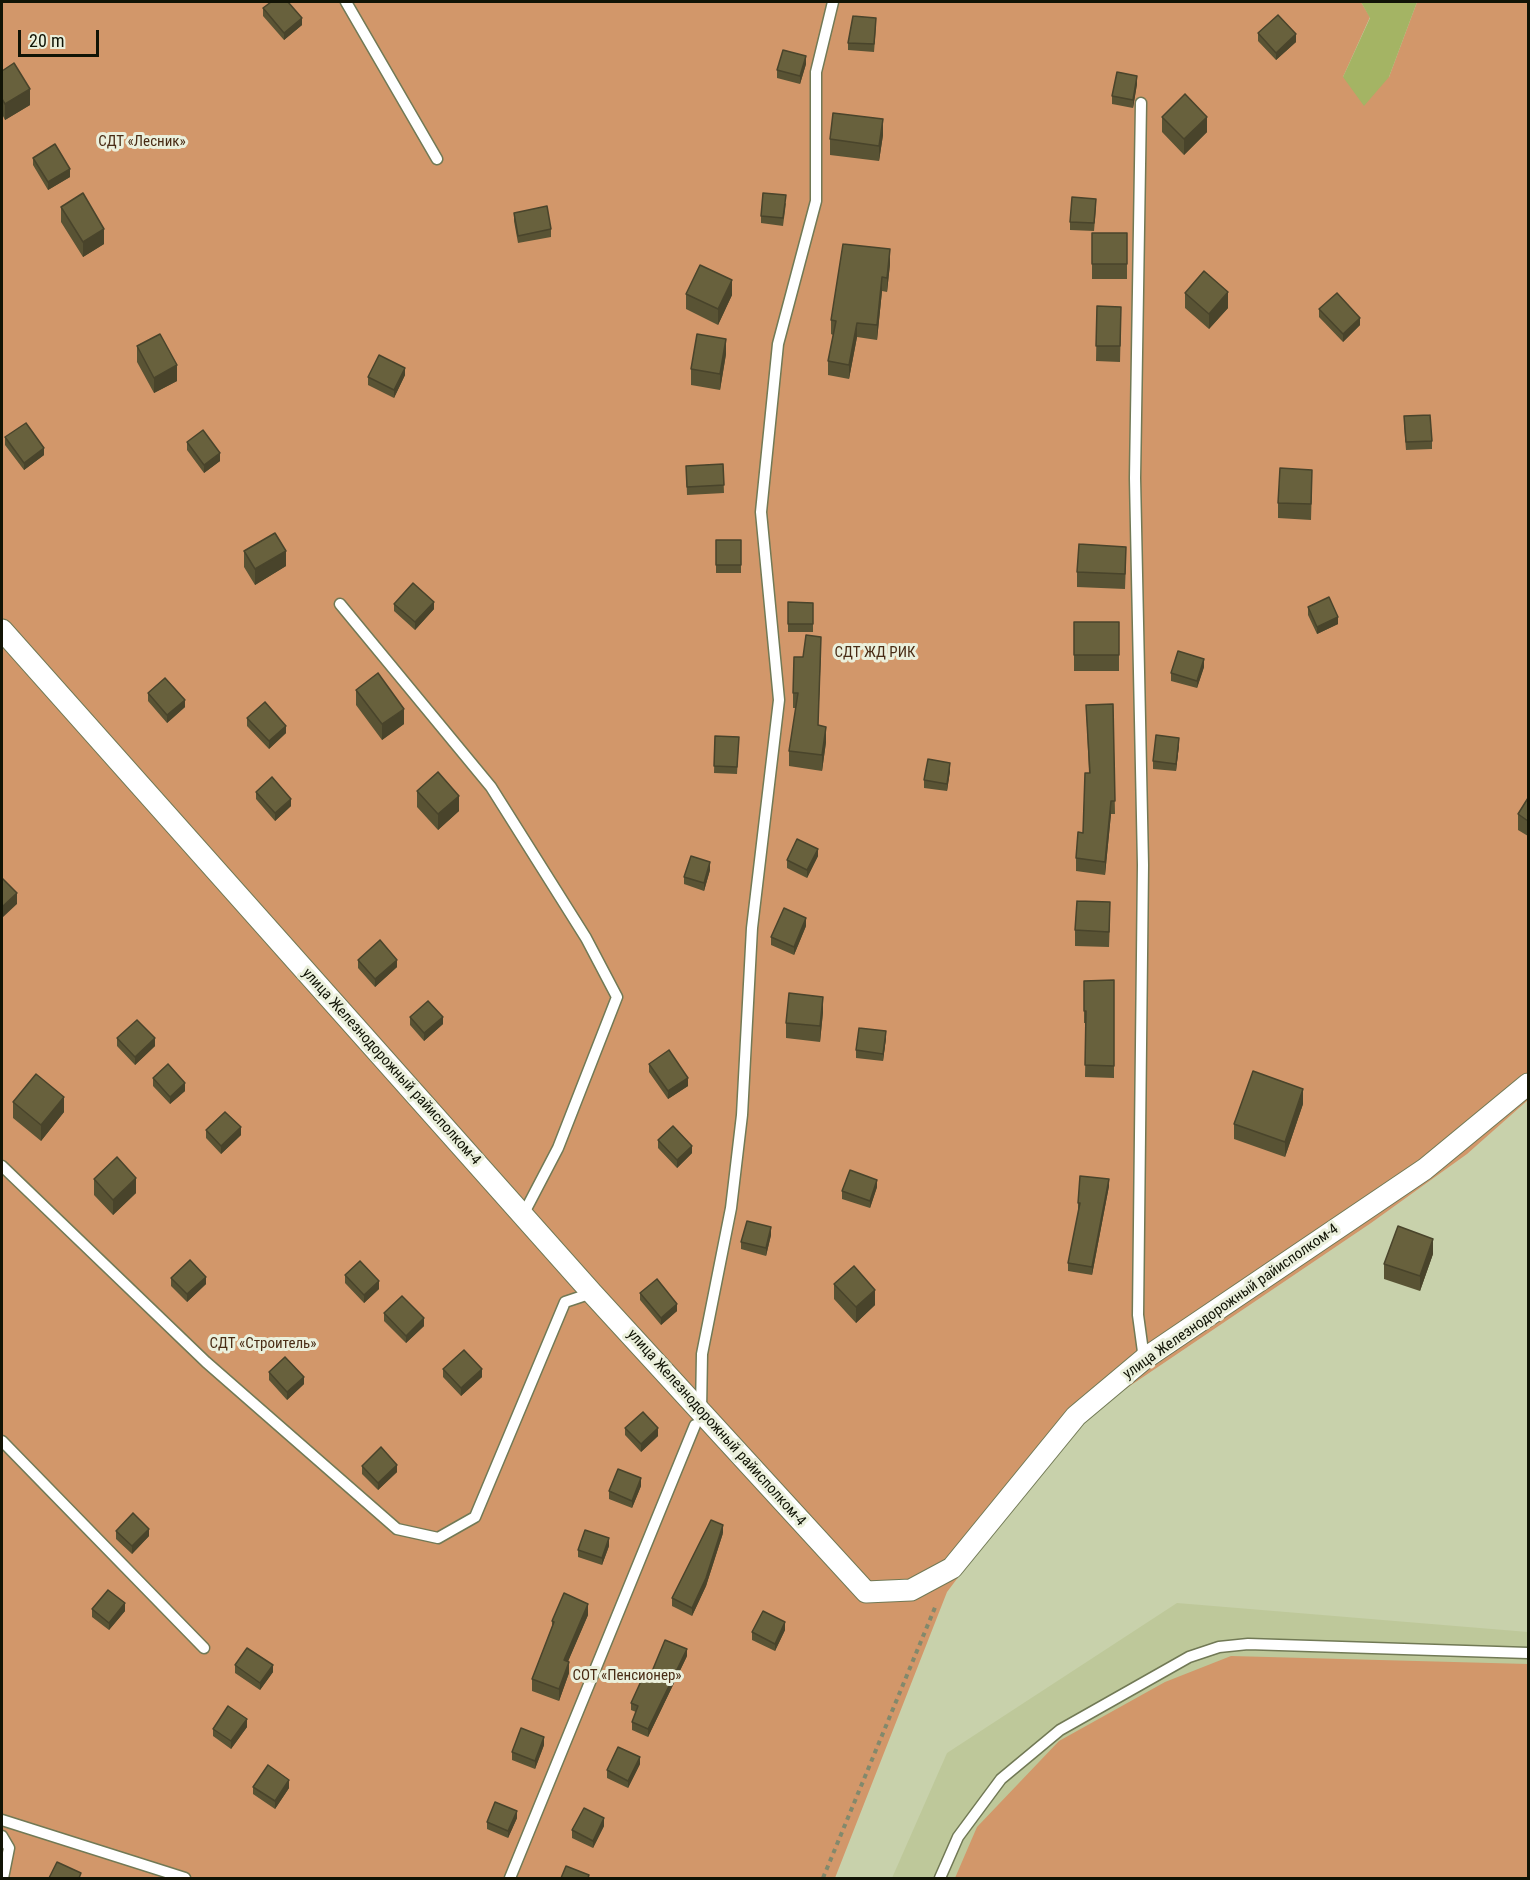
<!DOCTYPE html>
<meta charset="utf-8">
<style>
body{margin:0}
#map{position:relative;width:1530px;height:1880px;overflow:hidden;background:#c8d1ab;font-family:"Roboto Condensed",sans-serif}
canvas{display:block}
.frame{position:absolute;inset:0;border:3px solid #111406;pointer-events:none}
.scale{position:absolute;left:18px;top:30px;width:81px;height:27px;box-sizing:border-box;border:3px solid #111406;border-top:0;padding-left:8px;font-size:18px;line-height:21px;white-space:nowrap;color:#111406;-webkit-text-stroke:4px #ebf0dc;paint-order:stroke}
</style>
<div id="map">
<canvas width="1530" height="1880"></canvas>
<div class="frame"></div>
<div class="scale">20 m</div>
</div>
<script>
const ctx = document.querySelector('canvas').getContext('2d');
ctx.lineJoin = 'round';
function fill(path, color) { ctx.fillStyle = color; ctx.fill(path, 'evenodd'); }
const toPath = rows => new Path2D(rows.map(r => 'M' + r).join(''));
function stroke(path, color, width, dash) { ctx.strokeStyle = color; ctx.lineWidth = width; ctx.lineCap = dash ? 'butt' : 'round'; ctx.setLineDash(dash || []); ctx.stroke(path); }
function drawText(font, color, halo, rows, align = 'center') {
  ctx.font = font + ' "Roboto Condensed",sans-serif'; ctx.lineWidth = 6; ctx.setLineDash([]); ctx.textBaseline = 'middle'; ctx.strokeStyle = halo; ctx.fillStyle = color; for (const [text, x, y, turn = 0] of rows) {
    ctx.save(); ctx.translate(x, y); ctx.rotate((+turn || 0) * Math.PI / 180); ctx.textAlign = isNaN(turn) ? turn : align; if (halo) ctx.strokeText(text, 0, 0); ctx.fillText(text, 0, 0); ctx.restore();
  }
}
fill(toPath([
 [1177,1603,1528,1632,1528,1878,892,1878,947,1753]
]), '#bec89a');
fill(toPath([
 [2,2,1361,2,1370,17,1343,77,1389,77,1417,2,1528,2,1528,1100,1467,1154,1371,1223,1075,1423,947,1592,835,1878,2,1878],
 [1231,1656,1528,1664,1528,1878,955,1878,977,1827,1059,1741,1165,1682]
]), '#d2976a');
fill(toPath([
 [1361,2,1417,2,1389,77,1364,106,1343,77,1370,18]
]), '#a4b464');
const lane = toPath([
 [346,2,437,159],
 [1141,103,1135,478,1143,865,1138,1315,1144,1359],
 [340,604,491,787,586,938,617,997,558,1148,523,1215],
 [2,1166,206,1362,397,1529,438,1538,475,1517,565,1302,592,1293],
 [701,1411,702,1354,731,1208,742,1115,752,928,779,700,761,512,778,344,816,201,816,72,833,2],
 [2,1441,204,1648],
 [2,1820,185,1878],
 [2,1836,9,1848,3,1878],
 [510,1878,695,1425],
 [940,1878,958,1837,1001,1779,1060,1730,1189,1657,1219,1647,1248,1644,1528,1653]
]);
const street = toPath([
 [2,630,592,1293,866,1592,911,1590,952,1568,1076,1416,1144,1359,1425,1169,1528,1084]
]);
stroke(lane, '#717955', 13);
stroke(street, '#717955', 23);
stroke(toPath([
 [823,1878,936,1605]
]), '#82896c', 4, [4.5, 4.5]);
stroke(lane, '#fff', 10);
stroke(street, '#fff', 21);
fill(toPath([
 [263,8,302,25,284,40,263,16],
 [876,26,874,52,848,50,848,43],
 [1258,33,1296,42,1276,60,1258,41],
 [806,64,800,84,777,78,777,70],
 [2,71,30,105,5,120,2,114],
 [1137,84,1133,108,1112,104,1112,96],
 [1162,117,1207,132,1184,155,1162,132],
 [883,135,879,161,830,155,830,139],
 [33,158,70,177,48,190,33,165],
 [786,203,783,226,761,223,761,216],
 [61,207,104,244,83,257,61,222],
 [1096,207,1094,231,1070,230,1070,222],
 [514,213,551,229,551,237,518,243,514,221],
 [1092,233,1127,233,1127,279,1092,279],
 [890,264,887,292,882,291,877,340,857,337,849,379,828,375,828,361,833,335,831,334,831,320],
 [1185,293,1228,308,1209,329,1185,308],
 [686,294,732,295,718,325,686,309],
 [1097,306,1121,322,1120,362,1096,361],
 [1319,309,1360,325,1343,342,1319,317],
 [137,346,177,381,154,393,137,362],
 [726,354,720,390,691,385,691,369],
 [405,375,394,398,368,385,368,377],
 [1404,424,1432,441,1432,449,1406,450],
 [5,437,44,455,24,470,5,445],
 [187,442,220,461,204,473,187,450],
 [723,464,724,493,687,495,686,466],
 [1312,485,1311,520,1278,518,1278,503],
 [716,540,741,540,741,573,716,573],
 [244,551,286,566,255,585,244,567],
 [1126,562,1125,589,1077,587,1077,572],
 [788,602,813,603,813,632,788,632],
 [394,604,434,609,415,630,394,611],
 [1308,607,1338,624,1317,634,1308,615],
 [1074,622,1119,622,1119,671,1074,671],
 [821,652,818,726,826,742,822,771,789,766,789,751,796,708,793,708,793,693,803,657],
 [1204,667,1197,688,1171,681,1171,673],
 [356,690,404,724,382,740,356,705],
 [148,693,185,707,167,723,148,701],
 [1113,704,1115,814,1111,814,1105,875,1076,871,1076,858,1083,833,1089,773,1086,705],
 [247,718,286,733,269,749,247,726],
 [715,736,739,737,737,774,714,773],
 [1179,745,1176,771,1153,769,1153,761],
 [950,771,947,791,924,788,924,780],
 [417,791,459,811,438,830,417,807],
 [256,792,291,806,275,821,256,799],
 [1528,798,1528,836,1518,830,1518,814],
 [818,856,807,878,787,868,787,860],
 [710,870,704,891,684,884,684,877],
 [1110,918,1109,947,1075,946,1075,930],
 [806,926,794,955,771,945,771,937],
 [358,960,397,967,375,987,358,968],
 [1114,980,1114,1078,1085,1077,1086,1023,1084,1023,1084,981],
 [823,1012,820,1042,786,1038,786,1023],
 [410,1017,443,1024,424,1041,410,1025],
 [117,1038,155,1046,135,1065,117,1046],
 [886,1038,883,1061,856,1058,856,1050],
 [649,1064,688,1086,668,1099,649,1072],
 [153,1078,185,1091,170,1104,153,1086],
 [13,1102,64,1112,41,1141,13,1118],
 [1303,1104,1285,1157,1234,1139,1234,1124],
 [206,1130,241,1135,221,1154,206,1138],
 [658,1140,692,1153,677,1168,658,1148],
 [94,1179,136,1193,113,1215,94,1195],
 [1109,1186,1092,1275,1068,1271,1068,1263,1079,1211,1078,1210,1078,1203],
 [877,1187,870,1208,842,1199,842,1191],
 [771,1235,766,1256,741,1249,741,1242],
 [1433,1254,1420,1291,1384,1279,1384,1264],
 [345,1275,379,1289,364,1303,345,1283],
 [171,1278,206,1284,187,1302,171,1286],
 [834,1284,875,1305,856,1323,834,1299],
 [640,1293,677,1311,661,1325,640,1300],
 [384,1313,424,1326,406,1343,384,1321],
 [443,1369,482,1377,461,1396,443,1377],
 [269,1372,304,1384,287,1400,269,1380],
 [625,1428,658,1436,641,1452,625,1435],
 [362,1466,397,1472,378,1490,362,1474],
 [641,1486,632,1508,609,1499,609,1491],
 [116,1531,149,1536,132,1554,116,1539],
 [723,1533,706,1586,692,1616,672,1606,672,1598],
 [609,1546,602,1565,578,1557,578,1550],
 [92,1609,125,1611,109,1630,92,1617],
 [588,1615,568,1661,569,1673,559,1701,532,1691,532,1679,552,1627,552,1621],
 [785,1630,775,1651,752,1640,752,1632],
 [687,1656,648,1737,632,1730,632,1722,636,1712,631,1710,631,1703,648,1681],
 [235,1665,273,1672,260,1690,235,1673],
 [247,1727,231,1749,213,1736,213,1729],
 [544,1745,535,1769,512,1760,512,1752],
 [640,1764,628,1788,607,1778,607,1770],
 [253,1787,289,1788,275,1809,253,1794],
 [517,1818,508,1838,487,1829,487,1822],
 [604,1826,593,1848,572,1838,572,1830]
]), '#595334');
fill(toPath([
 [302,18,302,25,284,40,284,33],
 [1296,34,1296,42,1276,60,1276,53],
 [806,56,806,64,800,84,800,76],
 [1137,76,1137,84,1133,108,1133,100],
 [30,89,30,105,5,120,5,104],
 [1207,117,1207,132,1184,155,1184,139],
 [883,119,883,135,879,161,879,146],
 [70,169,70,177,48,190,48,182],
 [104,229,104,244,83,257,83,242],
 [890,249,890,264,887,292,887,278],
 [882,277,882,291,877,340,877,325],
 [732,280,732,295,718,325,718,309],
 [1228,292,1228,308,1209,329,1209,314],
 [1360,318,1360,325,1343,342,1343,334],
 [857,323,857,337,849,379,849,365],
 [726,339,726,354,720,390,720,374],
 [177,365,177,381,154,393,154,378],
 [405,368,405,375,394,398,394,390],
 [44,448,44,455,24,470,24,463],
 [220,453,220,461,204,473,204,465],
 [286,551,286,566,255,585,255,569],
 [434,602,434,609,415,630,415,622],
 [1338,617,1338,624,1317,634,1317,627],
 [1204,659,1204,667,1197,688,1197,681],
 [185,700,185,707,167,723,167,715],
 [404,709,404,724,382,740,382,724],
 [286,726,286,733,269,749,269,741],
 [826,727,826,742,822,771,822,755],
 [1179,738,1179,745,1176,771,1176,764],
 [950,763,950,771,947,791,947,784],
 [459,796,459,811,438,830,438,814],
 [291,799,291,806,275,821,275,813],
 [1111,801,1111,814,1105,875,1105,862],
 [818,849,818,856,807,878,807,870],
 [710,862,710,870,704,891,704,883],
 [17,893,17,904,2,918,2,907],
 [806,918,806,926,794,955,794,947],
 [397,960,397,967,375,987,375,979],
 [823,997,823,1012,820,1042,820,1026],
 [443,1017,443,1024,424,1041,424,1033],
 [886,1031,886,1038,883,1061,883,1054],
 [155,1038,155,1046,135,1065,135,1057],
 [688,1078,688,1086,668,1099,668,1091],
 [185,1083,185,1091,170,1104,170,1097],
 [1303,1089,1303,1104,1285,1157,1285,1142],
 [64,1097,64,1112,41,1141,41,1125],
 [241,1127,241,1135,221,1154,221,1146],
 [692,1146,692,1153,677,1168,677,1160],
 [136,1178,136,1193,113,1215,113,1200],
 [1109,1179,1109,1186,1092,1275,1092,1267],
 [877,1180,877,1187,870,1208,870,1201],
 [771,1227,771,1235,766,1256,766,1248],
 [1433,1239,1433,1254,1420,1291,1420,1276],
 [206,1277,206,1284,187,1302,187,1294],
 [379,1281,379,1289,364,1303,364,1295],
 [875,1290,875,1305,856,1323,856,1307],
 [677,1304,677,1311,661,1325,661,1318],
 [424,1318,424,1326,406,1343,406,1336],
 [482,1369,482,1377,461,1396,461,1388],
 [304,1377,304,1384,287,1400,287,1392],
 [658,1428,658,1436,641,1452,641,1444],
 [397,1465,397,1472,378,1490,378,1483],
 [641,1478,641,1486,632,1508,632,1501],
 [723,1525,723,1533,706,1586,692,1616,692,1608],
 [149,1529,149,1536,132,1554,132,1546],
 [609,1538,609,1546,602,1565,602,1558],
 [125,1603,125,1611,109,1630,109,1623],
 [588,1604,588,1615,564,1671,564,1660],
 [785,1622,785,1630,775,1651,775,1644],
 [687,1649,687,1656,648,1737,648,1729],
 [569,1662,569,1673,559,1701,559,1689],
 [273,1665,273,1672,260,1690,260,1683],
 [247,1719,247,1727,231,1749,231,1741],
 [544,1737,544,1745,535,1769,535,1761],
 [640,1757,640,1764,628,1788,628,1781],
 [289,1780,289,1788,275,1809,275,1801],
 [517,1811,517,1818,508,1838,508,1831],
 [604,1818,604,1826,593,1848,593,1841]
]), '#49442b');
const building = toPath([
 [271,2,288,2,302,18,284,33,263,8,271,2],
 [1278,15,1296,34,1276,53,1258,33,1278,15],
 [853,16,876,18,874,44,848,43,853,16],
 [783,50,806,56,800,76,777,70,783,50],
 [14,63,30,89,5,104,2,99,2,71,14,63],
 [1117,72,1137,76,1133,100,1112,96,1117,72],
 [1185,94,1207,117,1184,139,1162,117,1185,94],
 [833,113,883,119,879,146,830,139,833,113],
 [55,144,70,169,48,182,33,158,55,144],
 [83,193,104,229,83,242,61,207,83,193],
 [763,193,786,195,783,218,761,216,763,193],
 [1072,197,1096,199,1094,223,1070,222,1072,197],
 [547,206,551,229,518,236,514,213,547,206],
 [1092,233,1127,233,1127,264,1092,264,1092,233],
 [843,244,890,249,887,278,882,277,877,325,857,323,849,365,828,361,836,321,831,320,843,244],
 [700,265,732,280,718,309,686,294,700,265],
 [1204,271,1228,292,1209,314,1185,293,1204,271],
 [1337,293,1360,318,1343,334,1319,309,1337,293],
 [1097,306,1121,307,1120,346,1096,346,1097,306],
 [160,334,177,365,154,378,137,346,160,334],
 [697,334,726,339,720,374,691,369,697,334],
 [379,355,405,368,394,390,368,377,379,355],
 [1430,415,1432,441,1406,442,1404,416,1430,415],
 [26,423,44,448,24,463,5,437,26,423],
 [203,430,220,453,204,465,187,442,203,430],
 [723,464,724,485,687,487,686,466,723,464],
 [1280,468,1312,470,1311,504,1278,503,1280,468],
 [275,533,286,551,255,569,244,551,275,533],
 [716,540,741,540,741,565,716,565,716,540],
 [1079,544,1126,547,1125,574,1077,572,1079,544],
 [413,583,434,602,415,622,394,604,413,583],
 [1329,597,1338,617,1317,627,1308,607,1329,597],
 [788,602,813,603,813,624,788,624,788,602],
 [1074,622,1119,622,1119,655,1074,655,1074,622],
 [806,635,821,637,818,725,826,727,822,755,789,751,798,693,793,693,794,657,803,657,806,635],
 [1178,651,1204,659,1197,681,1171,673,1178,651],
 [378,673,404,709,382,724,356,690,378,673],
 [165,678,185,700,167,715,148,693,165,678],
 [265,702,286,726,269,741,247,718,265,702],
 [1113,704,1115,801,1111,801,1105,862,1076,858,1078,832,1083,833,1085,773,1090,773,1086,705,1113,704],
 [1156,735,1179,738,1176,764,1153,761,1156,735],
 [715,736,739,737,737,767,714,766,715,736],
 [928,759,950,763,947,784,924,780,928,759],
 [438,772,459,796,438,814,417,791,438,772],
 [272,777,291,799,275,813,256,792,272,777],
 [1528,798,1528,821,1518,814,1528,798],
 [797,839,818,849,807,870,787,860,797,839],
 [691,856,710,862,704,883,684,877,691,856],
 [2,878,17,893,2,907,2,878],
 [1077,901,1110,902,1109,932,1075,930,1077,901],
 [784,908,806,918,794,947,771,937,784,908],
 [380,940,397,960,375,979,358,960,380,940],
 [1114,980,1114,1066,1085,1065,1086,1011,1084,1011,1084,981,1114,980],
 [789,993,823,997,820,1026,786,1023,789,993],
 [428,1001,443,1017,424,1033,410,1017,428,1001],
 [137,1020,155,1038,135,1057,117,1038,137,1020],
 [859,1028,886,1031,883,1054,856,1050,859,1028],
 [669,1050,688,1078,668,1091,649,1064,669,1050],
 [168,1064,185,1083,170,1097,153,1078,168,1064],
 [1253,1071,1303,1089,1285,1142,1234,1124,1253,1071],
 [36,1074,64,1097,41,1125,13,1102,36,1074],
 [225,1112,241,1127,221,1146,206,1130,225,1112],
 [673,1126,692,1146,677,1160,658,1140,673,1126],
 [117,1157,136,1178,113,1200,94,1179,117,1157],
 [850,1170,877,1180,870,1201,842,1191,850,1170],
 [1080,1176,1109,1179,1092,1267,1068,1263,1080,1203,1078,1203,1080,1176],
 [747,1221,771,1227,766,1248,741,1242,747,1221],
 [1398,1226,1433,1239,1420,1276,1384,1264,1398,1226],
 [190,1260,206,1277,187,1294,171,1278,190,1260],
 [360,1261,379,1281,364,1295,345,1275,360,1261],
 [854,1266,875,1290,856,1307,834,1284,854,1266],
 [657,1279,677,1304,661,1318,640,1293,657,1279],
 [402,1296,424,1318,406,1336,384,1313,402,1296],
 [464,1350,482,1369,461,1388,443,1369,464,1350],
 [285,1357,304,1377,287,1392,269,1372,285,1357],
 [643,1412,658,1428,641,1444,625,1428,643,1412],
 [381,1447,397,1465,378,1483,362,1466,381,1447],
 [618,1469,641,1478,632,1501,609,1491,618,1469],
 [133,1513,149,1529,132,1546,116,1531,133,1513],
 [711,1520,723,1525,706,1578,692,1608,672,1598,711,1520],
 [585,1530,609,1538,602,1558,578,1550,585,1530],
 [108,1590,125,1603,109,1623,92,1609,108,1590],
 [564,1593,588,1604,564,1660,569,1662,559,1689,532,1679,554,1622,552,1621,564,1593],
 [763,1611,785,1622,775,1644,752,1632,763,1611],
 [665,1640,687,1649,648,1729,632,1722,638,1706,631,1703,642,1679,648,1681,665,1640],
 [247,1648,273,1665,260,1683,235,1665,247,1648],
 [228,1706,247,1719,231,1741,213,1729,228,1706],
 [521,1728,544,1737,535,1761,512,1752,521,1728],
 [618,1747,640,1757,628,1781,607,1770,618,1747],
 [268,1765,289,1780,275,1801,253,1787,268,1765],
 [495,1802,517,1811,508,1831,487,1822,495,1802],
 [584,1808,604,1818,593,1841,572,1830,584,1808],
 [57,1862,81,1873,79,1878,49,1878,57,1862],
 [566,1866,589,1875,588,1878,561,1878,566,1866]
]);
fill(building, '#68613d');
stroke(building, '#49442b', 1.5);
drawText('15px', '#492c15', '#ebf0dc', [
 ["СДТ «Лесник»",142,142],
 ["СДТ ЖД РИК",875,653],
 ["СДТ «Строитель»",263,1344],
 ["СОТ «Пенсионер»",627,1676]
]);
drawText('15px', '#111406', '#ebf0dc', [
 ["улица Железнодорожный райисполком-4",391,1067,48],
 ["улица Железнодорожный райисполком-4",1231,1302,-35],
 ["улица Железнодорожный райисполком-4",716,1428,48]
]);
</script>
